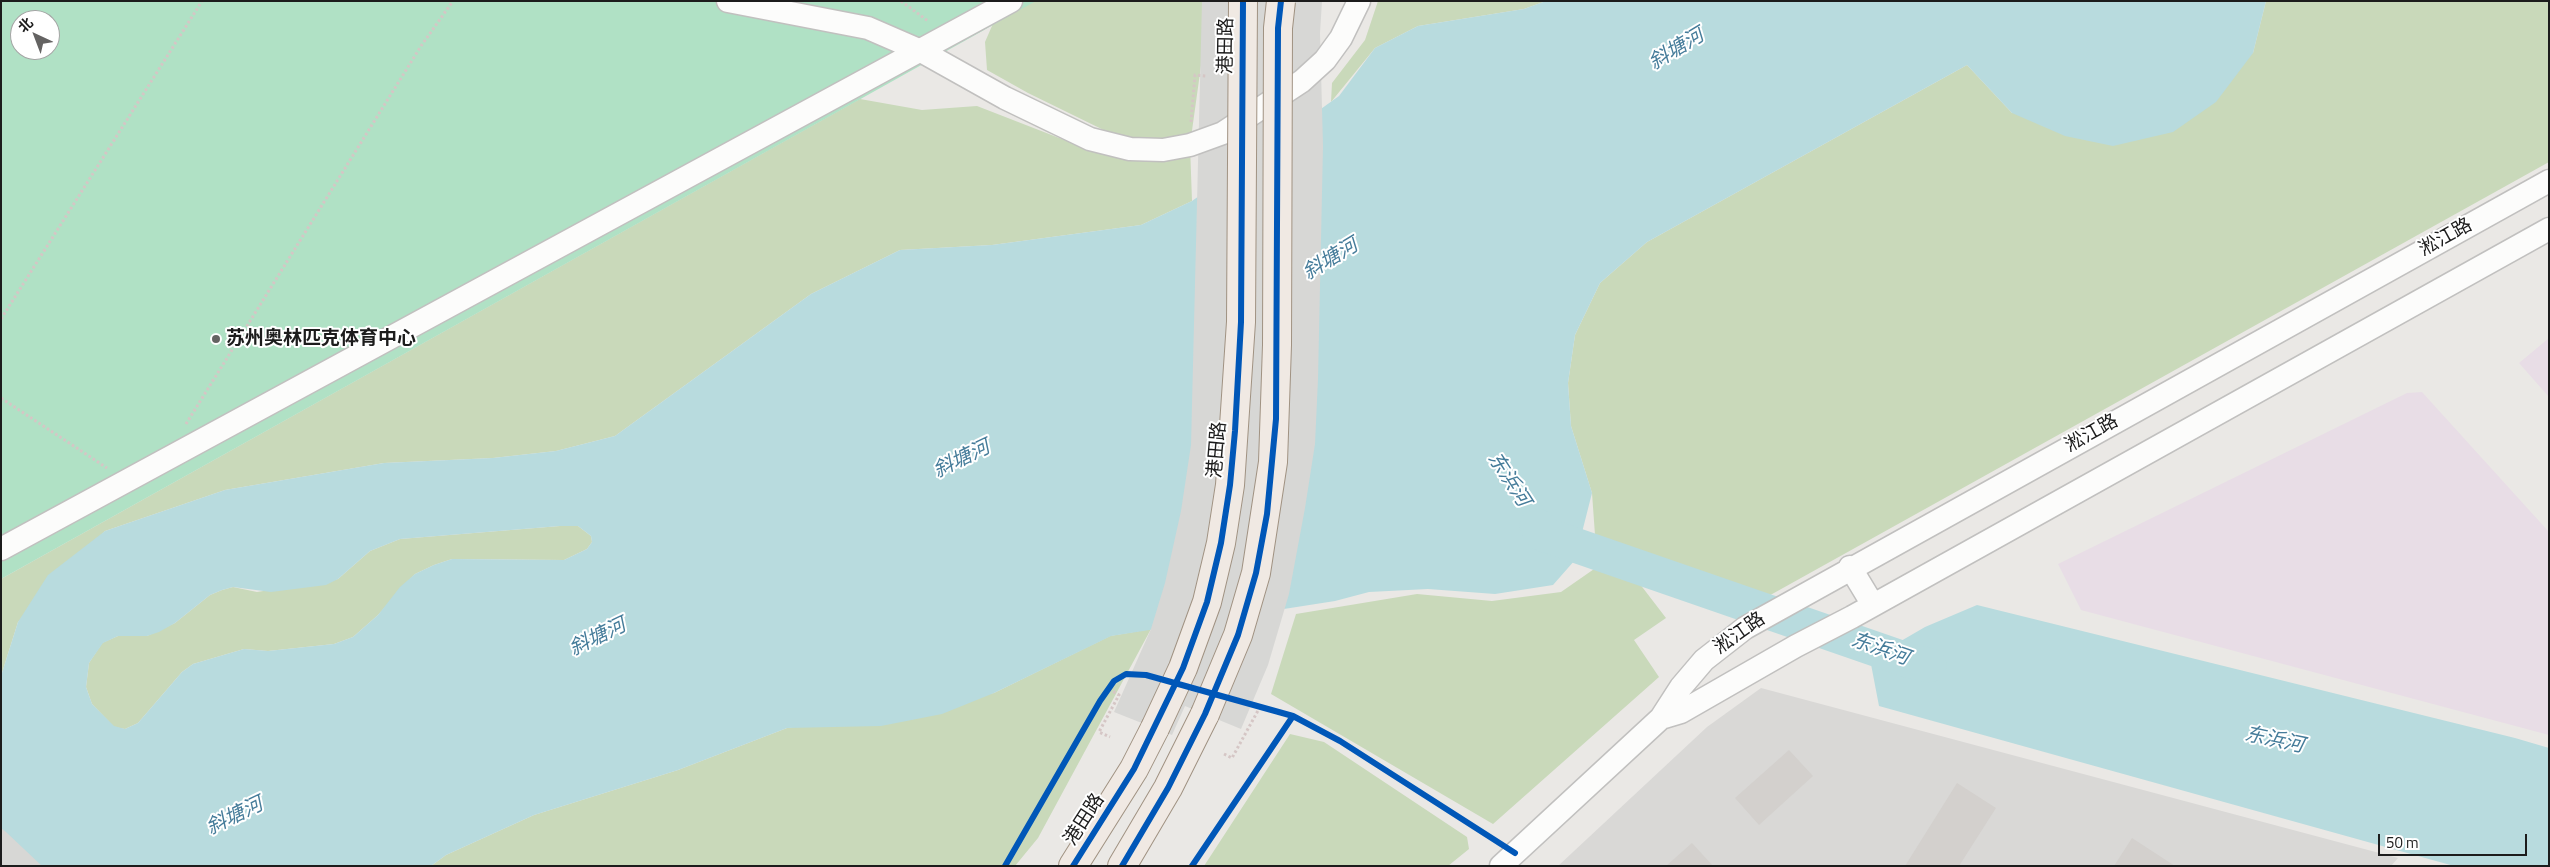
<!DOCTYPE html>
<meta charset="utf-8">
<style>
body{margin:0}
#map{position:relative;width:2550px;height:867px;overflow:hidden;background:#eae8e5;font-family:"Titillium Web","Noto Sans SC",sans-serif}
canvas{display:block}
.frame{position:absolute;inset:0;border:2px solid #1c1c1c;pointer-events:none}
.north{position:absolute;left:10px;top:10px;width:50px;height:50px;box-sizing:border-box;background:#fff;border:1px solid #a4a4a4;border-radius:50%;rotate:317deg;font-size:14px;font-weight:700;line-height:20px;text-align:center;color:#1c1c1c}
.north::after{content:'';display:block;margin:auto;width:18px;height:22px;background:#646362;clip-path:polygon(50% 0,100% 100%,50% 72%,0 100%)}
.scale{position:absolute;left:2378px;top:834px;width:149px;height:22px;box-sizing:border-box;border:2px solid #1c1c1c;border-top:0;padding-left:6px;font-size:15px;line-height:18px;white-space:nowrap;color:#1c1c1c;-webkit-text-stroke:4px #fff;paint-order:stroke}
</style>
<div id="map">
<canvas width="2550" height="867"></canvas>
<div class="frame"></div>
<div class="north">北</div>
<div class="scale">50 m</div>
</div>
<script>
const ctx = document.querySelector('canvas').getContext('2d');
ctx.lineJoin = 'round';
function fill(path, color) { ctx.fillStyle = color; ctx.fill(path, 'evenodd'); }
const toPath = rows => new Path2D(rows.map(r => 'M' + r).join(''));
function stroke(path, color, width, dash) { ctx.strokeStyle = color; ctx.lineWidth = width; ctx.lineCap = dash ? 'butt' : 'round'; ctx.setLineDash(dash || []); ctx.stroke(path); }
function drawText(font, color, halo, rows, align = 'center') {
  ctx.font = font + ' "Titillium Web","Noto Sans SC",sans-serif'; ctx.lineWidth = 4; ctx.setLineDash([]); ctx.textBaseline = 'middle'; ctx.strokeStyle = halo; ctx.fillStyle = color; for (const [text, x, y, turn = 0] of rows) {
    ctx.save(); ctx.translate(x, y); ctx.rotate((+turn || 0) * Math.PI / 180); ctx.textAlign = isNaN(turn) ? turn : align; if (halo) ctx.strokeText(text, 0, 0); ctx.fillText(text, 0, 0); ctx.restore();
  }
}
fill(toPath([
 [1761,688,2398,858,2391,866,1558,866,1707,727]
]), '#d9d8d6');
fill(toPath([
 [2549,338,2549,397,2519,363],
 [2422,392,2549,532,2549,735,2081,610,2058,564,2407,393]
]), '#e8dde6');
fill(toPath([
 [1021,1,1210,1,1190,145,1192,201,1141,225,992,245,900,250,811,294,615,436,556,451,493,458,384,463,225,490,105,531,18,622,1,676,1,579,860,99,922,110,977,106,1067,141,1178,145,1122,139,1028,93,987,70,985,42,995,19],
 [1378,1,1546,1,1524,9,1418,26,1375,48,1331,102,1332,83,1365,40],
 [2266,1,2549,1,2549,162,1765,598,1595,535,1592,493,1571,426,1568,383,1575,335,1600,283,1647,242,1967,65,2012,113,2253,53],
 [560,526,578,526,591,536,592,542,587,549,564,560,452,559,434,565,415,574,378,615,353,637,334,644,268,651,244,649,193,664,182,672,138,723,125,729,114,727,92,704,86,687,89,663,102,643,118,636,147,636,175,623,210,595,222,590,233,587,257,592,338,579,370,551,400,539],
 [1597,567,1633,575,1666,618,1634,640,1659,677,1493,824,1271,694,1296,614,1417,594,1492,601,1561,592],
 [1151,629,1038,838,1015,866,431,866,446,855,534,815,678,770,787,728,994,693,1110,636],
 [1290,734,1324,742,1467,837,1469,849,1448,866,1204,866]
]), '#c9d9ba');
fill(toPath([
 [1,1,1036,1,1,579],
 [20,20,50,20,50,50,20,50]
]), '#b0e1c5');
fill(toPath([
 [1546,1,2266,1,2253,53,2216,102,2173,132,2113,146,2065,136,2012,113,1967,65,1647,242,1600,283,1575,335,1568,383,1571,426,1592,493,1575,560,1553,585,1495,594,1428,589,1369,592,1335,601,1111,636,994,693,942,714,881,726,787,728,678,770,534,815,446,855,431,866,1,866,1,676,18,622,48,575,105,531,225,490,384,463,493,458,556,451,615,436,811,294,900,250,992,245,1141,225,1192,201,1339,96,1375,48,1418,26,1524,9],
 [560,526,578,526,591,536,592,542,587,549,564,560,452,559,434,565,415,574,400,587,378,615,353,637,334,644,268,651,244,649,193,664,182,672,138,723,125,729,114,726,92,704,86,687,89,663,103,643,118,636,147,636,159,632,175,623,210,595,222,590,233,587,271,592,326,585,338,579,370,551,400,539],
 [1977,605,2515,738,2549,748,2549,866,2454,866,1879,706,1870,659,1925,627]
]), '#b8dbde');
fill(toPath([
 [1202,1,1322,1,1320,33,1323,146,1318,379,1315,444,1305,508,1289,594,1268,665,1241,729,1185,706,1172,735,1114,712,1151,629,1165,583,1181,511,1191,445],
 [1,828,6,832,42,866,1,866]
]), '#d7d7d5');
stroke(toPath([
 [1537,526,1543,534,1910,661,1929,665]
]), '#b8dbde', 35);
fill(toPath([
 [1789,750,1813,776,1759,825,1735,798],
 [1957,783,1996,808,1959,866,1905,866],
 [2132,838,2175,866,2114,866],
 [1692,843,1713,866,1666,866]
]), '#d3d0cd');
const minor = toPath([
 [728,1,868,28,921,51,1005,98,1090,139,1130,149,1163,150,1190,145,1223,133,1302,81,1325,60,1341,38,1359,1],
 [1,549,1011,1],
 [1850,567,1873,605],
 [1661,718,1681,712,1796,646,1852,617,2549,229],
 [1501,866,1661,718,1681,687,1704,660,1745,628,2549,181]
]);
const major = toPath([
 [1073,866,1134,769,1155,728],
 [1122,866,1168,788,1205,714]
]);
stroke(minor, '#c1c0bf', 25);
stroke(major, '#a09282', 30);
stroke(toPath([
 [901,1,928,21],
 [1191,122,1195,75,1206,76],
 [1,319,202,1],
 [1,398,107,468],
 [186,424,421,46,453,1],
 [1109,689,1119,695,1099,732,1110,737],
 [1224,754,1232,758,1260,707]
]), '#d5c6c5', 3, [2.5, 2.5]);
stroke(minor, '#fcfcfb', 22);
stroke(major, '#f0e9e3', 28);
const majorBridge = toPath([
 [1205,714,1238,635,1256,573,1273,462,1277,345,1278,28,1281,1],
 [1155,728,1183,668,1207,602,1221,543,1230,485,1241,322,1243,1]
]);
stroke(majorBridge, '#a09282', 30, []);
stroke(majorBridge, '#f0e9e3', 28);
stroke(toPath([
 [1005,866,1100,701,1114,681,1126,674,1146,675,1293,716,1340,741,1515,853],
 [1073,866,1134,769,1183,668,1207,602,1221,543,1230,485,1235,431,1241,322,1243,1],
 [1122,866,1168,788,1205,714,1238,635,1256,573,1267,514,1276,419,1278,28,1281,1],
 [1192,866,1293,716]
]), '#0057b8', 6);
for (const [x, y, r, color] of [
 [216,339,5,"#646362"]
]) { const dot = new Path2D(); dot.arc(x, y, r, 0, 2 * Math.PI); ctx.fillStyle = color; ctx.fill(dot); stroke(dot, '#fff', 2); }
drawText('19px', '#1c1c1c', '#fff', [
 ["港田路",1227,46,-89],
 ["淞江路",2446,238,-29],
 ["淞江路",2092,434,-29],
 ["港田路",1218,450,-85],
 ["淞江路",1740,634,-35],
 ["港田路",1085,820,-57]
]);
drawText('bold 19px', '#1c1c1c', '#fff', [
 ["苏州奥林匹克体育中心",226,339]
], 'left');
drawText('italic 20px', '#457c9a', '#fff', [
 ["斜塘河",1677,50,-31],
 ["斜塘河",1331,260,-31],
 ["斜塘河",962,460,-26],
 ["东浜河",1508,480,57],
 ["斜塘河",598,638,-26],
 ["东浜河",1880,650,19],
 ["东浜河",2274,741,12],
 ["斜塘河",235,817,-26]
]);
</script>
